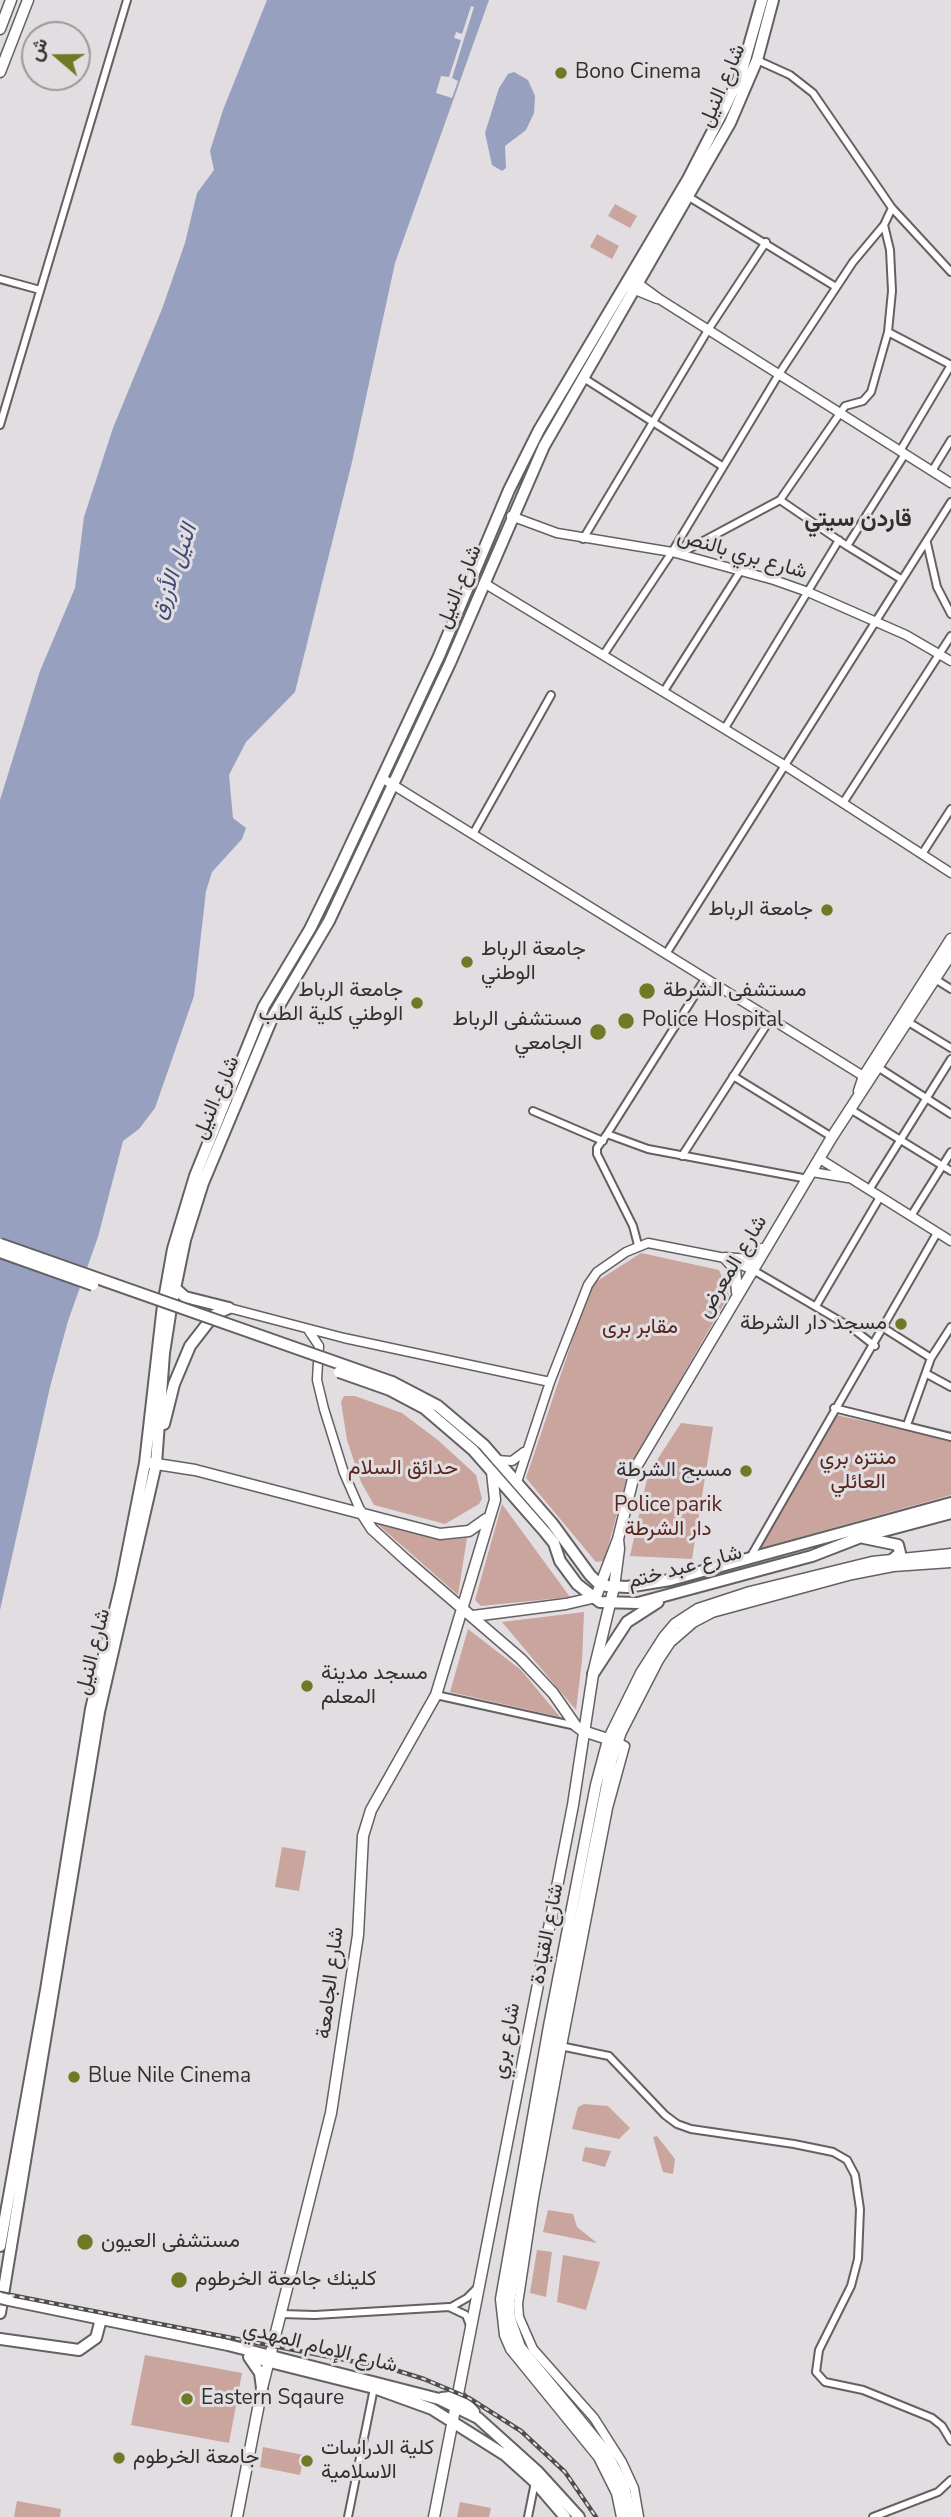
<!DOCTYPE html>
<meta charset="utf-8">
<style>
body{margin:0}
#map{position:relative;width:951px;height:2517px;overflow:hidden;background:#e1dde0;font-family:"Nunito Sans",Vazirmatn,sans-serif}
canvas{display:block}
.north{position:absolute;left:21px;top:21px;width:70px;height:70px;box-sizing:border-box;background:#e1dde0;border:2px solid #9b989a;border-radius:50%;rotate:290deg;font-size:19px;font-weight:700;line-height:28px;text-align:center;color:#313031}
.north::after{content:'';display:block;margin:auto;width:24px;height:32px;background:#6e7a26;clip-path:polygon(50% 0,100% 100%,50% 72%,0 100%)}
</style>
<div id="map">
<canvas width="951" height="2517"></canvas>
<div class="north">ش</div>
</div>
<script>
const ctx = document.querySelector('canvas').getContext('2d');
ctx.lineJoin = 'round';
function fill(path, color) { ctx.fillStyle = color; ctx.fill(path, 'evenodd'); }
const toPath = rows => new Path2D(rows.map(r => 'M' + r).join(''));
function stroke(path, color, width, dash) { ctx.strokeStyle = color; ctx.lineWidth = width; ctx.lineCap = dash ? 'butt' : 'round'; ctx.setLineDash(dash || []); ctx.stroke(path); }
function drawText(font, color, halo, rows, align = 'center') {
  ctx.font = font + ' "Nunito Sans",Vazirmatn,sans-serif'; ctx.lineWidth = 6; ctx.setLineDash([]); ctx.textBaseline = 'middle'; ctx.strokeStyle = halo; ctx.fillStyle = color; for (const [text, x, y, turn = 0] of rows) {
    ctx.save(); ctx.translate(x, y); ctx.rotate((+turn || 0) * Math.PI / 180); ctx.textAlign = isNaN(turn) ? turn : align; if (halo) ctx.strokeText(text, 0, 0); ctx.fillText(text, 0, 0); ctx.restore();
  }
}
fill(toPath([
 [615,204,637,216,630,228,608,216],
 [597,234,619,246,612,259,590,247],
 [641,1253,719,1270,729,1295,630,1467,604,1561,596,1562,526,1478,591,1285],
 [344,1396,355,1396,402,1413,439,1441,476,1475,482,1499,479,1504,445,1524,374,1505,361,1482,347,1440,341,1402],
 [836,1415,951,1440,951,1495,757,1549,813,1450],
 [681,1423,713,1427,692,1559,630,1556,648,1474],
 [502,1504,570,1597,481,1606,475,1600],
 [374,1521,444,1540,467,1538,458,1595],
 [584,1612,582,1661,576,1710,502,1622],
 [468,1629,521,1670,560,1717,450,1692],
 [282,1847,306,1851,299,1891,275,1887],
 [584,2104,608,2106,630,2128,619,2139,572,2129,578,2107],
 [657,2136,675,2159,673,2174,663,2172,653,2137],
 [585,2147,611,2151,605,2167,582,2161],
 [548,2210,573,2214,577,2227,597,2243,543,2232],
 [537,2250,552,2252,546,2297,530,2293],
 [563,2255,600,2262,586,2310,557,2302],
 [145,2355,242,2373,229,2443,131,2425],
 [263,2447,304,2455,300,2475,260,2467],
 [17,2501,61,2509,60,2517,14,2517],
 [460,2502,491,2508,489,2517,457,2517]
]), '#caa59e');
fill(toPath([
 [267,0,489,0,395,263,352,462,295,692,246,742,229,775,233,818,246,828,242,839,212,872,206,891,194,996,155,1108,139,1129,123,1141,98,1237,68,1321,50,1387,0,1610,0,800,40,671,75,588,84,517,113,428,162,309,185,243,197,193,214,170,210,151,223,110],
 [514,72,528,80,535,96,534,113,526,130,505,146,506,168,502,171,492,165,485,133,499,88,508,74]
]), '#98a0bf');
fill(toPath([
 [471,6,474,7,452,78,458,81,452,98,436,93,441,76,449,77,461,40,454,38,456,32,462,34]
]), '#e1dde0');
const minor = toPath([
 [757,60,790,75,813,93,892,208,951,272],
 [689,197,836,287],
 [0,279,40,290],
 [888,332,951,365],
 [582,377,722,466],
 [0,425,127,0],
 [900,451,951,365],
 [932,471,951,440],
 [780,500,845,406,863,401,871,392,888,332,892,291,890,250,884,225],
 [583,539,708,330,766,242],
 [927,543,937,587,951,614],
 [679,554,780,500,847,546],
 [901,579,847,546,905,454],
 [604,654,672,552,779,374,853,262,884,225,892,208],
 [664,691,741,570],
 [725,728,839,540],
 [843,803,951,636],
 [473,834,551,695],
 [922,854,951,809],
 [666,954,951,502],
 [935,979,951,989],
 [905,1020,951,1048],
 [876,1066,951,1114],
 [733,1076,832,1137],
 [850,1109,951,1171],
 [533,1111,603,1141],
 [607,1134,705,979],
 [682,1156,771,1018],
 [869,1190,951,1059],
 [911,1216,951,1152],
 [638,1245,633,1226,597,1154,597,1148,607,1134,648,1149,808,1179],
 [753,1270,852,1328,875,1346],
 [816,1306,880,1197],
 [882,1327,931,1358],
 [927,1374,951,1387],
 [834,1408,951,1437],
 [907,1425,931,1358,951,1327],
 [751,1556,937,1233],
 [436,1695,576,1726],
 [560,2046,609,2056,665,2115,677,2124,691,2129,794,2144,833,2152,847,2160,855,2175,860,2209,858,2259,851,2286,819,2350,816,2372,825,2382,863,2390,932,2418,942,2426,951,2441],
 [451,2307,467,2298,479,2286],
 [281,2314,315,2315,449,2307,466,2315,471,2328],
 [348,2517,374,2388],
 [528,2517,535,2482],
 [873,2517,938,2492,951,2480]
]);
const tertiary = toPath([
 [635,281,661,300,951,483],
 [630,288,657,299],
 [511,516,557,533,672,552,774,580,808,592,906,635,951,661],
 [484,583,784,765,951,873],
 [382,778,868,1079],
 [820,1159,951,1241],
 [812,1172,848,1178],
 [229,1308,344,1338,550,1382],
 [309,1331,319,1346,317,1380,324,1409,344,1473,361,1512],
 [496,1460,512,1461,524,1452],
 [517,1482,550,1382,588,1285,597,1272,626,1252,648,1243,725,1258,753,1270],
 [617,1742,625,1746,608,1808,562,2046,534,2198,518,2304,519,2317,533,2349,594,2418,622,2462,634,2488,639,2517]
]);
const secondary = toPath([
 [0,29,11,0],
 [0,72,28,0],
 [859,1091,864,1076,951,939],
 [725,1258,748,1260,762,1249],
 [725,1258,735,1269,737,1292],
 [150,1463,195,1470,440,1534,469,1531,486,1519],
 [361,1512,372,1529,406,1560,521,1659,553,1693,576,1726,583,1731,614,1741],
 [473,1616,566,1604,592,1598,597,1594,618,1539,636,1467,832,1137,951,954],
 [237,2517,262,2388,331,2113,358,1935,363,1836,371,1810,436,1695,495,1500,492,1472],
 [434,2517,573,1805,593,1674,614,1587,619,1549,618,1539],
 [622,2517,617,2493,599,2457,511,2349,505,2335,501,2299,549,2026,596,1785,608,1740,641,1673,664,1637,675,1624,698,1609,750,1592,872,1562,951,1554],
 [631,2517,624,2486,606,2452,520,2347,510,2319,509,2303,555,2045,612,1759,621,1732,658,1660,670,1642,693,1622,712,1612,852,1574,893,1566,951,1562]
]);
const primary = toPath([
 [176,1289,185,1297,229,1308],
 [392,1382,438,1406,484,1445,552,1523,590,1575,597,1582,607,1586,627,1587,670,1580,951,1503],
 [390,1390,424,1408,473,1450,545,1532,554,1543,560,1561,577,1584,600,1602,638,1603,812,1556,861,1537,951,1513],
 [164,1424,174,1384,190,1346,214,1315,229,1308],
 [864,1538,898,1545,900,1553,893,1559],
 [593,1674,627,1622,658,1602],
 [0,2246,46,1990,91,1709,121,1585,145,1463,163,1305,173,1249,195,1176,264,1006,310,929,337,874,439,656,509,490,539,430,688,179,724,109,741,74,762,0],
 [9,2300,228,2345,439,2399,478,2418,538,2472,579,2517],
 [0,2313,99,1712,156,1464,164,1353,171,1308,185,1240,203,1183,273,1016,329,921,450,663,544,446,730,123,757,60,773,0],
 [0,2339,79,2350,96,2338,101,2319],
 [249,2357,260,2373,262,2388],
 [250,2357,374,2388,432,2409,505,2455,535,2482,565,2517],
 [442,2398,459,2396,474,2412]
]);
stroke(minor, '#646063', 10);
stroke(tertiary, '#646063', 11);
stroke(secondary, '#646063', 13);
stroke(primary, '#646063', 14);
stroke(minor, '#fff', 6);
stroke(tertiary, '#fff', 8);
stroke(secondary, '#fff', 10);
stroke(primary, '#fff', 10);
const rail = toPath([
 [0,2293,392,2369,424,2379,469,2398,521,2431,565,2472,596,2517]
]);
stroke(rail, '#4e4d4e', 4.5);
stroke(rail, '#e1dde0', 2, [5]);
const primaryBridge = toPath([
 [0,1244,392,1382],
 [0,1252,93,1285],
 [339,1372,390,1390],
 [0,2298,9,2300]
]);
stroke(primaryBridge, '#646063', 14, []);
stroke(primaryBridge, '#fff', 10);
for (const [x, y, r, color] of [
 [561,73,7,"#6e7a26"],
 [827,910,7,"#6e7a26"],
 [467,962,7,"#6e7a26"],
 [647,991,9,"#6e7a26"],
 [417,1003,7,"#6e7a26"],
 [626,1021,9,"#6e7a26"],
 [598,1032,9,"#6e7a26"],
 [901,1324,7,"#6e7a26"],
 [746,1471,7,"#6e7a26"],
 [307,1686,7,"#6e7a26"],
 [74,2077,7,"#6e7a26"],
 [85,2242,9,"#6e7a26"],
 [179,2280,9,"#6e7a26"],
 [187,2399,7,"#6e7a26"],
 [119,2458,7,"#6e7a26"],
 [307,2461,7,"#6e7a26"]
]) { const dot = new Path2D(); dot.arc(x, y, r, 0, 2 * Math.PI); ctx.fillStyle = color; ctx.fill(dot); stroke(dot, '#e1dde0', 2.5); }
drawText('21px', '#313031', '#e1dde0', [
 ["Bono Cinema",575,73],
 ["جامعة الرباط",813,910,"right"],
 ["جامعة الرباط",481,950],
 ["الوطني",481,974],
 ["جامعة الرباط",403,991,"right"],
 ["الوطني كلية الطب",403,1015,"right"],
 ["مستشفى الشرطة",663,991],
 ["مستشفى الرباط",582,1020,"right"],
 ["الجامعي",582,1044,"right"],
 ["Police Hospital",642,1021],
 ["مسجد دار الشرطة",887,1324,"right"],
 ["مسبح الشرطة",732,1471,"right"],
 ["مسجد مدينة",321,1674],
 ["المعلم",321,1698],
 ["Blue Nile Cinema",88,2077],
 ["مستشفى العيون",101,2242],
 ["كلينك جامعة الخرطوم",195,2280],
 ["Eastern Sqaure",201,2399],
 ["كلية الدراسات",321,2449],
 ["الاسلامية",321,2473],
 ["جامعة الخرطوم",133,2458]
], 'left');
drawText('21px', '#313031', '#e1dde0', [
 ["شارع النيل",723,86,-67],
 ["شارع بري بالنص",742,555,16],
 ["شارع النيل",460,587,-68],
 ["شارع النيل",217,1098,-67],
 ["شارع المعرض",733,1267,-59],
 ["شارع عبد ختم",685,1568,-15],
 ["شارع النيل",94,1652,-76],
 ["شارع القيادة",548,1934,-79],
 ["شارع الجامعة",331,1983,-83],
 ["شارع بري",507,2041,-79],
 ["شارع الإمام المهدي",320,2348,14]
]);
drawText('21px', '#58251d', '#e1dde0', [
 ["مقابر برى",640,1328],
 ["منتزه بري",858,1459],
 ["العائلي",858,1483],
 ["حدائق السلام",403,1469],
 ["Police parik",668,1506],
 ["دار الشرطة",668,1530]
]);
drawText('bold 23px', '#313031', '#e1dde0', [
 ["قاردن سيتي",858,520]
]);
drawText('italic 23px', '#414977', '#e1dde0', [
 ["النيل الأزرق",175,572,-71]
]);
</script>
